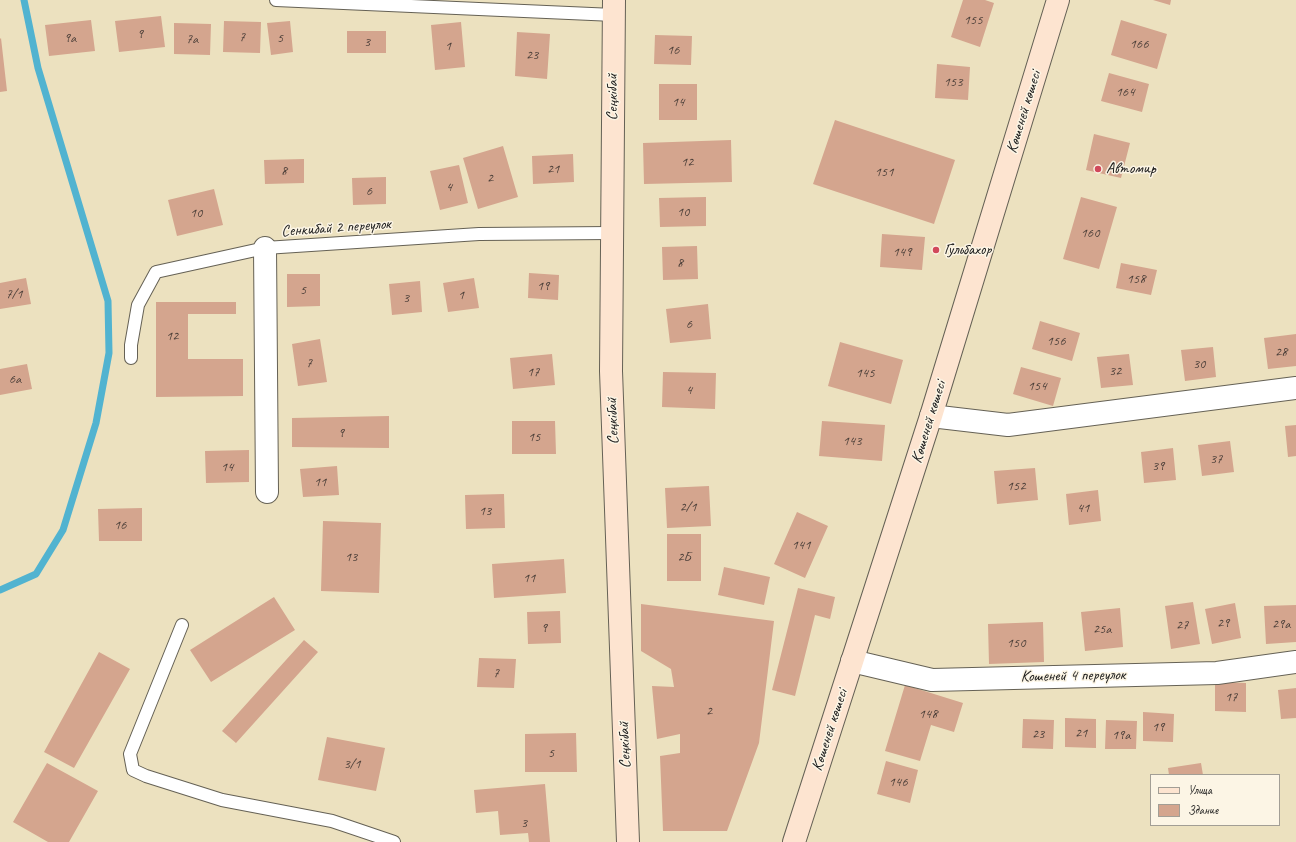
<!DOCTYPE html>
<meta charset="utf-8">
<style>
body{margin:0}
#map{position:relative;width:1296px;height:842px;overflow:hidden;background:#ece1bf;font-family:Caveat,sans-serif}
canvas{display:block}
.legend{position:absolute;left:1150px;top:774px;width:130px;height:52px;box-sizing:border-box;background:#fcf5e5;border:1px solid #a29e95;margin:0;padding:5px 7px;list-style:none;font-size:12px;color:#1c1c1c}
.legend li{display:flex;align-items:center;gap:8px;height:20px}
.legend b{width:20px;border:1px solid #a29e95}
</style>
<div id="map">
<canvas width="1296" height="842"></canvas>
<ul class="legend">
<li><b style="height:5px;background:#fde4d0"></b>Улица</li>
<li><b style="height:11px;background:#d4a58e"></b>Здание</li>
</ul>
</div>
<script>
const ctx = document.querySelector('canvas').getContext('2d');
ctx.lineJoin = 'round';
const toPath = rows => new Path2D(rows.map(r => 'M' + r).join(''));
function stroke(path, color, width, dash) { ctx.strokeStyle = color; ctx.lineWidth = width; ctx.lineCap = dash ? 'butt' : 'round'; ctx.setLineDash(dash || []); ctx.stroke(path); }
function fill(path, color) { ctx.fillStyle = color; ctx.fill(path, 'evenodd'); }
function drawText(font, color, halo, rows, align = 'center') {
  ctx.font = font + ' Caveat,sans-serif'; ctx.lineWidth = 3; ctx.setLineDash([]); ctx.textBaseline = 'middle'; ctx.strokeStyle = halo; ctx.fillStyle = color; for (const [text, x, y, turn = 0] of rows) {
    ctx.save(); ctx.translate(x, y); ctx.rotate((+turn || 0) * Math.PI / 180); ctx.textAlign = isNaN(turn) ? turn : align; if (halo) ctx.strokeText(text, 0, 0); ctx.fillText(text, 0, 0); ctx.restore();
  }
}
stroke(toPath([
 [0,590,36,574,63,530,96,423,109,353,108,301,38,68,24,0]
]), '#51b3d0', 7);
fill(toPath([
 [963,0,985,0,994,3,980,47,951,37],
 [1153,0,1171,0,1170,5],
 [161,16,165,47,119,52,115,21],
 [91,20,95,51,49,56,45,25],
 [1121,20,1167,34,1157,69,1111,55],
 [224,21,261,22,260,53,223,52],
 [290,21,293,52,271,55,267,23],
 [461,22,465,67,435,70,431,25],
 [174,23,211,24,210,55,174,54],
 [347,31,386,31,386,53,347,53],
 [517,32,550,34,547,79,515,76],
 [655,35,692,36,691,65,654,64],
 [1,38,7,91,0,92,0,39],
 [937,64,970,67,968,100,935,98],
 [1109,73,1149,84,1142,112,1101,101],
 [659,84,697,84,697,120,659,120],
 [835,120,955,160,934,224,813,184],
 [1094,134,1130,143,1121,178,1086,170],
 [731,140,732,182,644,184,643,143],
 [503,146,518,197,478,209,463,158],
 [573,154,574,182,533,184,532,156],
 [304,159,304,183,265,184,264,160],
 [459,165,468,203,440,210,430,171],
 [386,177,386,204,353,205,352,178],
 [214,189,223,225,177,236,168,200],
 [706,197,706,226,660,227,659,198],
 [1081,197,1117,207,1099,269,1063,259],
 [882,234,925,237,922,270,880,267],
 [697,246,698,279,663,280,662,247],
 [1121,263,1157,270,1151,295,1116,288],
 [529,273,559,275,558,300,528,298],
 [287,274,320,274,320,306,287,307],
 [26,278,31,304,0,309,0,283],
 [474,278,479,308,448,312,443,283],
 [420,281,422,312,392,315,389,284],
 [156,302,236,302,236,314,188,314,188,359,243,359,243,396,156,397],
 [708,304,711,339,670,343,666,309],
 [1040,321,1080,333,1072,361,1032,349],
 [1296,334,1296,366,1268,369,1264,338],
 [320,339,327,382,298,386,292,344],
 [840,342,903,360,891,404,828,386],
 [1213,347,1216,377,1185,381,1181,350],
 [552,354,555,385,513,389,510,358],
 [1129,354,1133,385,1101,388,1097,357],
 [27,364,32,389,0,395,0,369],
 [1021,367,1061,378,1053,406,1013,394],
 [663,372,716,373,715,409,662,407],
 [389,416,389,448,292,447,292,418],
 [512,421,555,421,556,454,512,454],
 [822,421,885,425,882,461,819,456],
 [1296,425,1296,456,1288,457,1285,426],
 [1230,441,1234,472,1202,476,1198,445],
 [1173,448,1176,480,1144,483,1141,452],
 [249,450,249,482,206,483,205,451],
 [337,466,339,495,303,497,300,469],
 [1035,468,1038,500,997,504,994,471],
 [709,486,711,526,667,528,665,488],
 [1098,490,1101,521,1069,525,1066,494],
 [504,494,505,528,466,529,465,495],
 [142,508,142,541,99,541,98,509],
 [797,512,828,526,805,578,774,564],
 [323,521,381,523,379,593,321,591],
 [667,534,701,534,701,581,667,581],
 [564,559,566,593,494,598,492,564],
 [724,567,770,577,764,605,718,595],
 [798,588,835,597,830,619,815,615,795,696,772,690],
 [274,597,295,630,211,682,190,650],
 [1193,602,1200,644,1171,649,1165,606],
 [1235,603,1241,638,1212,644,1205,609],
 [641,604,774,621,759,743,727,831,663,831,660,756,680,753,680,734,657,739,652,686,674,687,671,669,641,651],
 [1296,605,1296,642,1266,644,1264,606],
 [1120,608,1123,647,1085,651,1081,612],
 [560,611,561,643,528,644,527,612],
 [1043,622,1044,662,989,664,988,624],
 [304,640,318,652,236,743,222,731],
 [99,652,130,669,74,768,44,752],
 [479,658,516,659,514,688,477,687],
 [1215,682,1246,683,1246,712,1215,711],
 [905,685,963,703,954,732,931,725,920,761,885,751],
 [1296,688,1296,718,1281,719,1278,690],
 [1143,712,1174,714,1173,742,1143,741],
 [1065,718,1096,719,1096,748,1065,747],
 [1023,719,1054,720,1053,749,1022,748],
 [1106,720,1137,721,1136,749,1105,749],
 [576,733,577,772,525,772,525,734],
 [327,737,385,748,376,791,318,780],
 [886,761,918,770,910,803,877,794],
 [47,763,98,791,69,842,48,842,13,822],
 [1201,763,1203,775,1169,775,1168,768],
 [545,784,550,842,529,842,528,833,500,835,498,811,476,813,474,790]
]), '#d4a58e');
const lane = toPath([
 [276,0,614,15],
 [131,358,131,345,138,305,156,272,265,248,479,234,612,233],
 [182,625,130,754,133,770,146,776,222,800,332,821,394,842]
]);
const street = toPath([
 [265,248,267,492],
 [931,416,1008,425,1296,388],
 [852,661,932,680,1217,673,1296,662]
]);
const secondary = toPath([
 [614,0,611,371,628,842],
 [794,842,931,416,1058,0]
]);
stroke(lane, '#656155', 14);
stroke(street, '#656155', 24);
stroke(secondary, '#656155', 24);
stroke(lane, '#fff', 12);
stroke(street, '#fff', 22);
stroke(secondary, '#fde4d0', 22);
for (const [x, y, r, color] of [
 [1098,169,4,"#d1495b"],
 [936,250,4,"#d1495b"]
]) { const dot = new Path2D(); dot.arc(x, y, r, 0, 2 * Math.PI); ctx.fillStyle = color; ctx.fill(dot); stroke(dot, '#fcf5e5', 1.5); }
drawText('14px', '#4a3e38', null, [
 ["155",973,20],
 ["9",140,34],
 ["7",242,37],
 ["9а",70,38],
 ["5",280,38],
 ["7а",192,39],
 ["3",367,42],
 ["166",1139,44],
 ["1",448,46],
 ["16",673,50],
 ["23",532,55],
 ["153",953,82],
 ["164",1125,92],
 ["14",678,102],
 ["12",687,162],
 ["21",553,169],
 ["8",284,171],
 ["151",884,172],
 ["2",490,178],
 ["4",449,187],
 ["6",369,191],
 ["10",683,212],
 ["10",196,213],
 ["160",1090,233],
 ["149",902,252],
 ["8",680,263],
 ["158",1136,279],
 ["19",543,286],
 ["5",303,290],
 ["7/1",14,294],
 ["1",461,295],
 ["3",406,298],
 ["6",689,324],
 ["12",172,336],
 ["156",1056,341],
 ["28",1281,352],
 ["7",309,363],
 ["30",1199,364],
 ["32",1115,371],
 ["17",533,372],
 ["145",865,373],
 ["6а",15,379],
 ["154",1037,386],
 ["4",689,390],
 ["9",341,433],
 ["15",534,437],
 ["143",852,441],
 ["37",1216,459],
 ["39",1158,466],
 ["14",227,467],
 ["11",320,482],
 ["152",1016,486],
 ["2/1",688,507],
 ["41",1083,508],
 ["13",485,511],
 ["16",120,525],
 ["141",801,545],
 ["13",351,557],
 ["2Б",684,557],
 ["11",529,578],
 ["29",1223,623],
 ["29а",1281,624],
 ["27",1182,625],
 ["9",544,628],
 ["25а",1102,629],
 ["150",1016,643],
 ["7",496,673],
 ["17",1231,697],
 ["2",709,711],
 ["148",928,714],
 ["19",1158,727],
 ["21",1081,733],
 ["23",1038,734],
 ["19а",1121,735],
 ["5",551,753],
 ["3/1",352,764],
 ["146",898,782],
 ["3",524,823]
]);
drawText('16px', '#1c1c1c', '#fcf5e5', [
 ["Сеңкібай",613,97,-90],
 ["Көшеней көшесі",1024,112,-73],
 ["Сенкибай 2 переулок",336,228,-4],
 ["Сеңкібай",613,421,-92],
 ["Көшеней көшесі",929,422,-73],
 ["Кошеней 4 переулок",1073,676,-1],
 ["Көшеней көшесі",830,730,-72],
 ["Сеңкібай",625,745,-92]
]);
drawText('16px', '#1c1c1c', '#fcf5e5', [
 ["Автомир",1106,169],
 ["Гульбахор",944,250]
], 'left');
</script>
